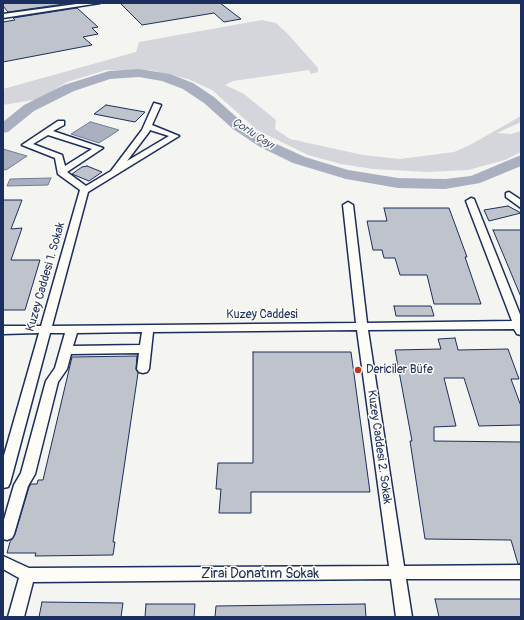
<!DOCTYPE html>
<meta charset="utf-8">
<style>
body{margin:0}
#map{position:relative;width:524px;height:620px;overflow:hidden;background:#f4f4f1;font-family:Pangolin,sans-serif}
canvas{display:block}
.frame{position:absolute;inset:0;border:4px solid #1b2f5e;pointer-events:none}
</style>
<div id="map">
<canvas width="524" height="620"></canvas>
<div class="frame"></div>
</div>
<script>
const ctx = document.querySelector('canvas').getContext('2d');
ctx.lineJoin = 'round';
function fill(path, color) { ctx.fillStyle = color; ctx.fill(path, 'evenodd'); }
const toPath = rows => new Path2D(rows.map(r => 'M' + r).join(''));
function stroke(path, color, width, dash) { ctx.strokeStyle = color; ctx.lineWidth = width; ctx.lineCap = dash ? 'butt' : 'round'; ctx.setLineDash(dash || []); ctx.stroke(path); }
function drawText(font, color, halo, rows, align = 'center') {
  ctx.font = font + ' Pangolin,sans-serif'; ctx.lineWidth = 3; ctx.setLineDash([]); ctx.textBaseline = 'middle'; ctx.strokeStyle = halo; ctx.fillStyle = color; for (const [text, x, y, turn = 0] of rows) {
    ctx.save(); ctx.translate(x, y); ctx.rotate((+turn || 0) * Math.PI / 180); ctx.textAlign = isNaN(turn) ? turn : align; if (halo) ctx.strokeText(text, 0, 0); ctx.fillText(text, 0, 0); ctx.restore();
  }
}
fill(toPath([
 [262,20,276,23,287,33,318,68,318,72,311,74,309,70,233,81,225,85,244,94,276,120,275,129,290,139,363,155,400,159,454,152,470,145,521,116,521,122,497,133,511,134,521,131,521,152,505,160,468,170,427,172,373,169,341,164,308,155,257,130,212,90,188,79,150,70,106,70,67,82,39,99,3,105,3,89,136,52,139,42]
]), '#d4d6db');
const water = toPath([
 [90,122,91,122,119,130,99,143,71,134,90,122],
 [3,149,27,156,6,170,3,169,3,149],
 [51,178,48,185,7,186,10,179,51,178]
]);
fill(water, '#aab0bf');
stroke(water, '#717c98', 1);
fill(toPath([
 [139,69,170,74,193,83,214,97,243,123,270,141,305,157,348,170,398,178,445,179,471,176,521,155,521,166,480,183,445,189,398,188,346,179,293,163,260,147,233,129,204,103,183,89,162,81,139,77,110,79,74,91,34,111,8,132,3,133,3,122,24,105,64,85,109,71,139,69]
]), '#aab0bf');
const building = toPath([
 [3,3,71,3,8,12,3,6,3,3],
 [120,3,220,3,241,19,224,22,214,13,142,25,120,3],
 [77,8,98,27,92,28,98,34,83,37,92,45,3,62,3,22,15,20,13,18,77,8],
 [106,105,145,112,135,122,94,114,106,105],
 [87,166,102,172,89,181,72,174,82,167,87,166],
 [3,200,22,200,11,229,22,228,11,260,40,260,25,310,3,310,3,200],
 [508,206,521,213,489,221,484,210,508,206],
 [384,208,449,208,467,257,465,257,481,304,434,304,427,275,400,275,395,258,384,258,382,250,373,250,367,221,387,221,384,208],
 [493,230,521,230,521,297,493,230],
 [394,306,431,306,434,316,396,316,394,306],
 [455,338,458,350,508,349,519,379,511,379,521,406,521,425,479,426,464,378,444,378,456,426,434,427,434,441,521,442,521,564,518,564,511,540,425,539,410,441,412,441,395,350,441,349,438,339,455,338],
 [253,352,351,352,370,492,251,492,251,513,219,513,221,489,216,489,218,463,253,463,253,352],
 [137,356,136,369,138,373,113,542,115,542,113,555,35,556,36,553,7,553,10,542,15,534,29,487,31,484,37,484,38,480,43,480,72,357,137,356],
 [435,599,521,599,521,617,439,617,435,599],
 [42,602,123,603,121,617,39,617,42,602],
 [146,604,195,604,194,617,145,617,146,604],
 [365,604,366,617,215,617,216,606,365,604]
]);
fill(building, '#bfc3cc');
stroke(building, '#1b2f5e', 1);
const minor = toPath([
 [84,3,100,3,3,18,3,14,84,3],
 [154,103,161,105,152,125,179,136,88,192,52,326,356,323,343,205,348,202,353,205,367,323,512,321,466,201,471,198,474,199,521,317,521,335,517,334,514,329,368,330,404,566,521,565,521,579,406,579,412,617,396,617,391,579,33,582,24,617,8,617,19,578,3,569,3,556,29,568,389,566,357,330,153,332,149,369,147,372,143,373,139,372,137,369,139,353,71,354,67,369,58,382,35,474,28,486,14,534,12,538,7,540,3,539,3,523,14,485,21,473,46,381,55,368,65,333,50,333,10,483,8,487,3,488,3,459,39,333,3,334,3,326,41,326,80,190,58,174,55,158,22,145,58,121,64,121,64,125,53,131,103,148,67,172,86,186,111,171,142,130,154,103],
 [150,130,169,136,127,161,149,132,150,130],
 [48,135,92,149,65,166,62,155,33,144,48,135],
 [142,332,140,345,73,346,77,333,142,332],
 [509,192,521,200,521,208,506,197,506,193,509,192]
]);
stroke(minor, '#1b2f5e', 3);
fill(minor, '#fdfcf7');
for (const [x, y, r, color] of [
 [358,370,4,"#c8321e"]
]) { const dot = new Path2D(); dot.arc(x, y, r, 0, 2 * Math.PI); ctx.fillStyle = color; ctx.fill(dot); stroke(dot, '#fdfcf7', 1.5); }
drawText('italic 11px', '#46567b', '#fdfcf7', [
 ["Çorlu Çayı",253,134,33]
]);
drawText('12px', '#1b2f5e', '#fdfcf7', [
 ["Kuzey Caddesi 1. Sokak",46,277,-74],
 ["Kuzey Caddesi",262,315],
 ["Kuzey Caddesi 2. Sokak",379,447,82]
]);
drawText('12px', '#1b2f5e', '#fdfcf7', [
 ["Dericiler Büfe",366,370]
], 'left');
drawText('14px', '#1b2f5e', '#fdfcf7', [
 ["Zirai Donatım Sokak",260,574]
]);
</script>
